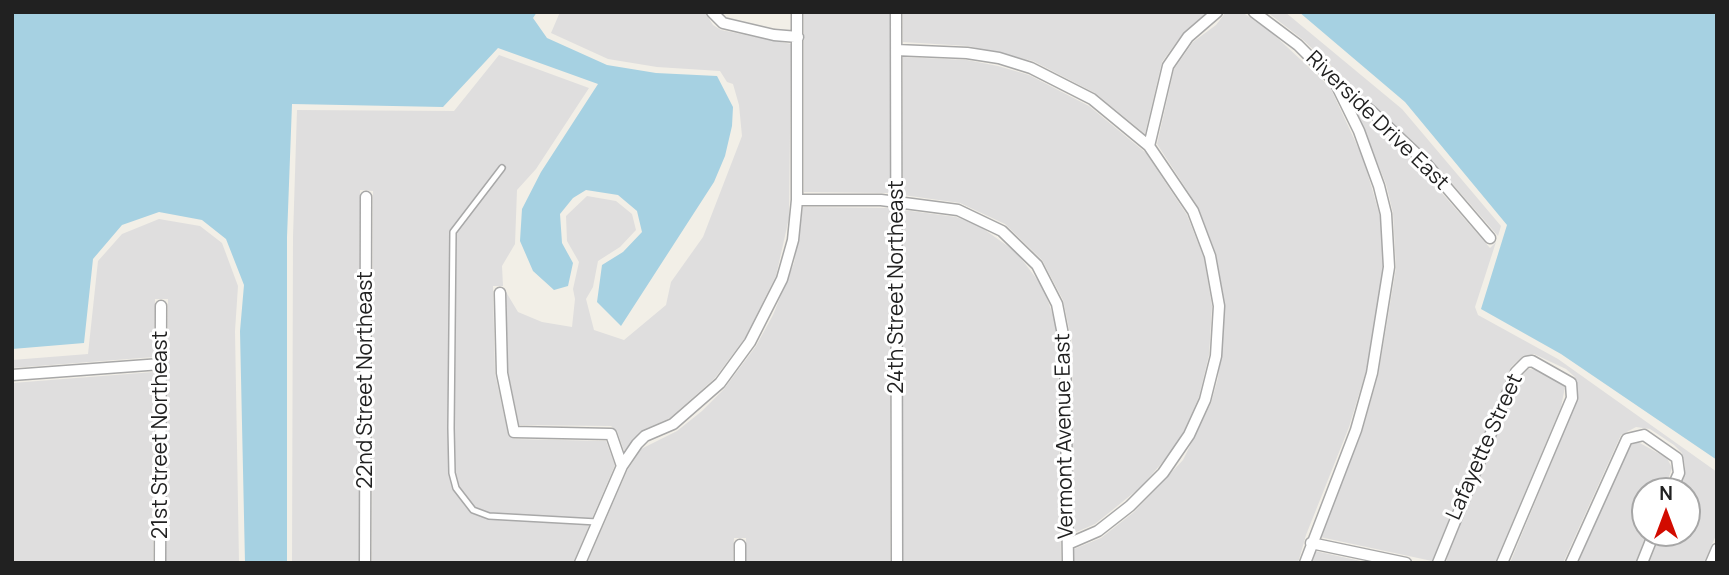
<!DOCTYPE html>
<style>
body{margin:0}
#map{position:relative;width:1729px;height:575px;overflow:hidden;background:#f2efe7;font-family:Manrope,sans-serif}
canvas{display:block}
.frame{position:absolute;inset:0;border:14px solid #212121;pointer-events:none}
.north{position:absolute;left:1631px;top:477px;width:70px;height:70px;box-sizing:border-box;background:#fff;border:2px solid #a6a6a6;border-radius:50%;rotate:0deg;font-size:19px;font-weight:700;line-height:28px;text-align:center;color:#212121}
.north::after{content:'';display:block;margin:auto;width:24px;height:32px;background:#d20b00;clip-path:polygon(50% 0,100% 100%,50% 72%,0 100%)}
</style>
<div id="map">
<canvas width="1729" height="575"></canvas>
<div class="frame"></div>
<div class="north">N</div>
</div>
<script>
const ctx = document.querySelector('canvas').getContext('2d');
ctx.lineJoin = 'round';
function fill(path, color) { ctx.fillStyle = color; ctx.fill(path, 'evenodd'); }
const toPath = rows => new Path2D(rows.map(r => 'M' + r).join(''));
function stroke(path, color, width, dash) { ctx.strokeStyle = color; ctx.lineWidth = width; ctx.lineCap = dash ? 'butt' : 'round'; ctx.setLineDash(dash || []); ctx.stroke(path); }
function drawText(font, color, halo, rows, align = 'center') {
  ctx.font = font + ' Manrope,sans-serif'; ctx.lineWidth = 6; ctx.setLineDash([]); ctx.textBaseline = 'middle'; ctx.strokeStyle = halo; ctx.fillStyle = color; for (const [text, x, y, turn = 0] of rows) {
    ctx.save(); ctx.translate(x, y); ctx.rotate((+turn || 0) * Math.PI / 180); ctx.textAlign = isNaN(turn) ? turn : align; if (halo) ctx.strokeText(text, 0, 0); ctx.fillText(text, 0, 0); ctx.restore();
  }
}
fill(toPath([
 [560,12,705,12,713,25,721,30,791,44,789,218,776,276,745,338,715,378,670,418,641,431,624,451,617,431,611,426,519,425,508,372,506,292,518,312,542,322,572,327,575,299,573,289,579,262,567,241,566,216,587,196,616,201,632,214,636,230,620,247,598,261,593,287,586,299,594,330,624,340,666,305,671,282,703,237,742,136,739,105,733,84,727,82,720,71,657,67,608,59,551,33],
 [804,12,890,12,890,193,804,192],
 [903,12,1208,12,1184,32,1162,62,1145,134,1095,93,1033,61,968,46,903,42],
 [1226,12,1242,12,1271,32,1330,87,1363,158,1380,216,1383,243,1383,267,1374,335,1366,371,1349,427,1306,535,1298,563,1074,563,1074,549,1101,538,1134,512,1183,460,1211,403,1218,378,1225,306,1216,254,1198,207,1157,144,1174,69,1193,42,1216,25],
 [1267,12,1285,12,1402,109,1501,226,1498,236,1428,156,1302,39],
 [499,55,589,88,536,169,517,190,515,244,502,266,503,286,493,286,495,373,508,434,514,439,606,441,615,465,573,563,372,563,373,191,360,190,359,563,292,563,293,237,297,110,454,111],
 [903,57,967,60,998,66,1029,75,1089,106,1146,153,1187,215,1204,258,1212,306,1209,355,1199,397,1184,431,1172,451,1142,486,1095,524,1074,533,1072,343,1063,300,1042,260,1005,224,960,203,903,195],
 [1354,106,1419,167,1490,248,1496,242,1475,307,1478,315,1558,359,1717,472,1717,533,1704,563,1649,563,1661,533,1687,533,1687,491,1678,491,1685,466,1682,453,1674,445,1650,429,1636,427,1621,435,1563,563,1510,563,1578,398,1575,377,1566,369,1534,354,1523,356,1511,367,1432,561,1320,537,1362,432,1378,376,1396,268,1393,213,1386,184],
 [803,207,890,208,890,563,746,563,746,538,734,538,733,563,587,563,627,471,641,449,677,431,702,411,724,389,756,346,773,315,794,263],
 [903,210,956,217,978,225,1016,252,1043,287,1055,321,1058,345,1061,563,903,563],
 [159,219,200,226,222,243,238,286,235,331,239,563,166,563,168,299,155,299,154,357,12,368,12,360,88,354,98,261,122,234],
 [1528,369,1538,370,1565,387,1561,407,1495,563,1446,563,1450,544,1522,376],
 [154,372,153,563,12,563,12,383],
 [1638,442,1667,458,1672,468,1664,491,1645,491,1647,533,1635,563,1578,563,1623,460,1631,445],
 [1315,551,1370,563,1312,563]
]), '#dfdede');
fill(toPath([
 [12,12,537,12,533,18,547,38,607,65,656,73,717,76,733,107,732,126,725,156,714,182,621,326,597,302,602,265,623,252,642,232,637,211,618,195,586,190,573,198,560,214,562,243,573,263,568,286,554,290,533,271,520,241,522,209,541,172,598,84,498,48,443,107,292,104,287,237,287,563,245,563,240,331,244,285,226,239,202,220,159,212,122,225,93,259,84,343,12,349],
 [1299,12,1717,12,1717,460,1561,354,1481,309,1507,225,1405,102]
]), '#a6d1e2');
const service = toPath([
 [502,168,453,232,451,428,452,473,456,488,473,510,489,516,597,522]
]);
const minor = toPath([
 [712,12,723,23,774,35,798,37],
 [896,12,897,563],
 [1254,12,1298,45,1335,82,1370,110,1424,161,1490,238],
 [896,50,967,53,999,58,1031,68,1092,99,1149,146,1193,211,1210,256,1219,306,1216,356,1205,400,1189,435,1163,473,1130,506,1098,531,1068,544],
 [1149,146,1168,66,1188,37,1217,12],
 [797,200,881,200,958,210,1002,231,1037,265,1057,304,1065,345,1068,563],
 [500,293,502,373,514,432,611,434,622,466],
 [12,375,161,364],
 [1311,543,1406,563],
 [160,563,161,306],
 [365,563,366,197],
 [580,563,622,466,637,444,645,436,673,424,720,383,750,342,782,279,793,240,797,200,797,12],
 [740,563,740,545],
 [1305,563,1356,430,1372,373,1389,267,1386,214,1379,186,1359,131,1335,82],
 [1438,563,1516,372,1526,362,1532,361,1571,383,1572,398,1502,563],
 [1571,563,1627,439,1644,435,1677,458,1679,473,1671,491],
 [1642,563,1654,533],
 [1711,563,1717,549]
]);
stroke(service, '#a8a8a8', 8);
stroke(minor, '#a8a8a8', 13);
stroke(service, '#fff', 5);
stroke(minor, '#fff', 10);
drawText('21px', '#212121', '#fff', [
 ["Riverside Drive East",1377,121,44],
 ["24th Street Northeast",897,287,-90],
 ["22nd Street Northeast",366,380,-90],
 ["21st Street Northeast",161,435,-90],
 ["Vermont Avenue East",1065,436,-91],
 ["Lafayette Street",1485,447,-66]
]);
</script>
